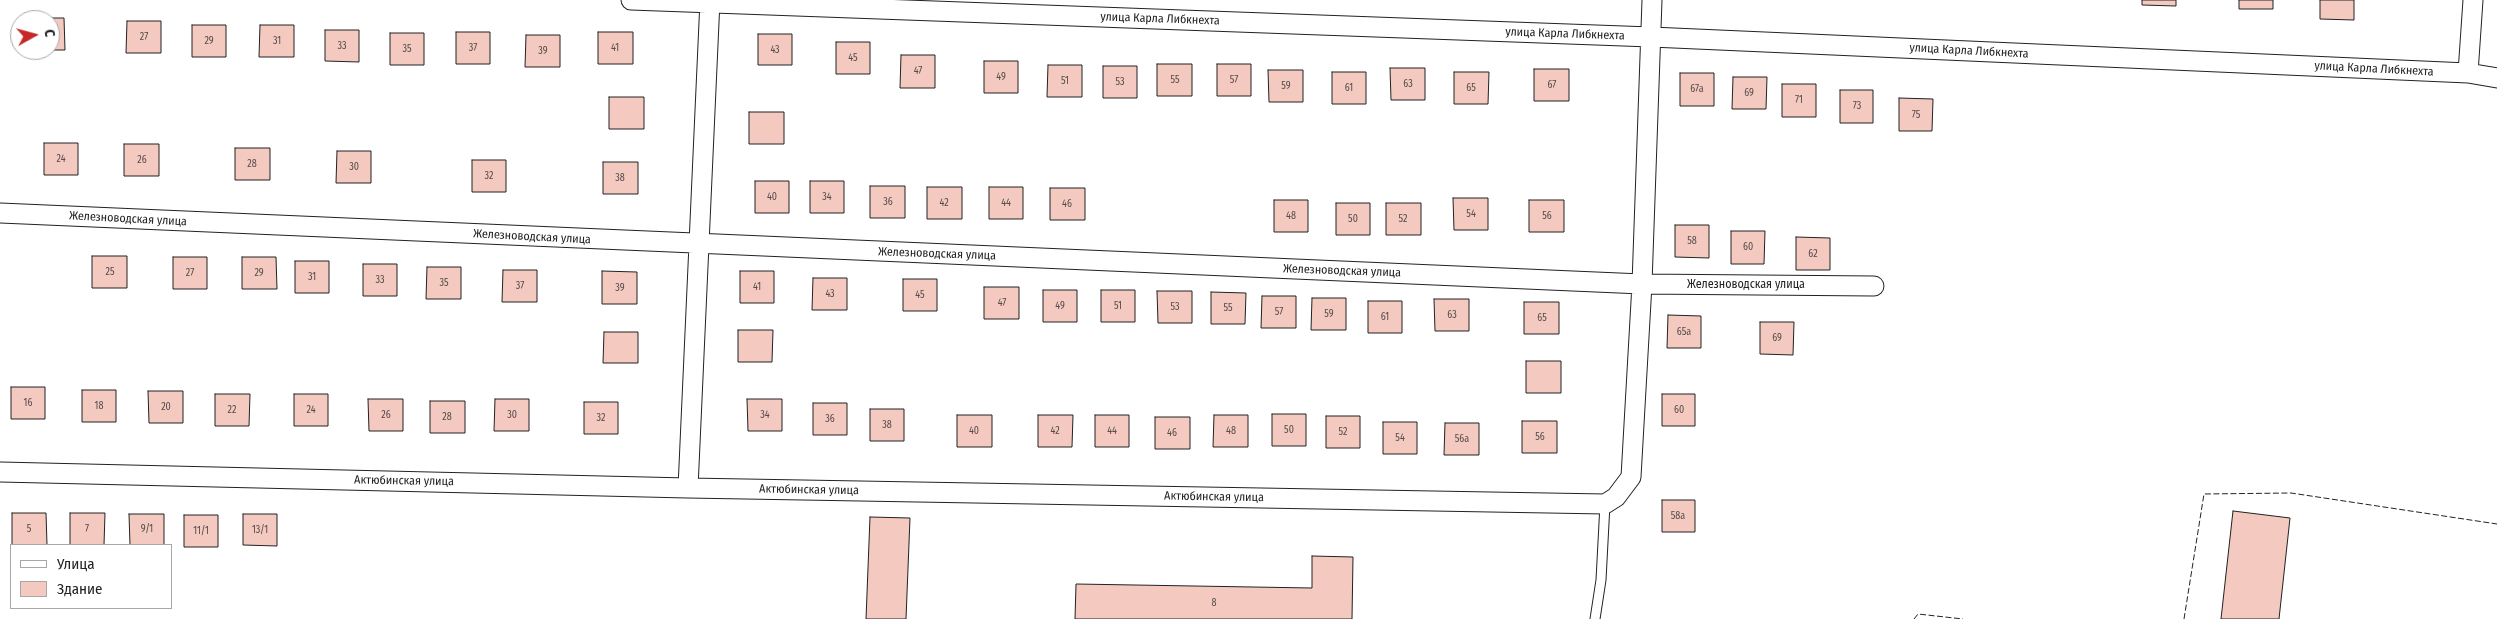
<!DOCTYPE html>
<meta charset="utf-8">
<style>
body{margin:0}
#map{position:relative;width:2497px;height:619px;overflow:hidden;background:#fff;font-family:"Fira Sans Condensed",sans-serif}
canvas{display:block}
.legend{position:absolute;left:10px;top:544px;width:162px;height:65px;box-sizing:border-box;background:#fff;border:1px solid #a7a7a7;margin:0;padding:6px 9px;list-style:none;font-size:15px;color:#222}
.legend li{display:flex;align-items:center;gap:10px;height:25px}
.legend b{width:25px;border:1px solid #a7a7a7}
.north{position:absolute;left:10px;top:10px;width:50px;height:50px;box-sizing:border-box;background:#fff;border:1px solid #a7a7a7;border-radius:50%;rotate:83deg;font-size:14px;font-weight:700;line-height:20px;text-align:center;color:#222}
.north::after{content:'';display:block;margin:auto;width:18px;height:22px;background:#c62828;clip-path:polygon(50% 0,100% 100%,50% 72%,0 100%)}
</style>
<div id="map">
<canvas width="2497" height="619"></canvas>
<ul class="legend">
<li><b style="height:6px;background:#fff"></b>Улица</li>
<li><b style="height:14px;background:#f3c9c0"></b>Здание</li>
</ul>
<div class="north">С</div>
</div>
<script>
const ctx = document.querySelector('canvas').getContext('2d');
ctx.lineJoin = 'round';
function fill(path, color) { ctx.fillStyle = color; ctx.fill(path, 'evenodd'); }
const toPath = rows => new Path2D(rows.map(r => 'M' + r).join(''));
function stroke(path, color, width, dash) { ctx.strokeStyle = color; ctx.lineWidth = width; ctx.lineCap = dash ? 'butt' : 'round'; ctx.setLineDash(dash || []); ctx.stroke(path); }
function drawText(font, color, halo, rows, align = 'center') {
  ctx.font = font + ' "Fira Sans Condensed",sans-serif'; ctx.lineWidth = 4; ctx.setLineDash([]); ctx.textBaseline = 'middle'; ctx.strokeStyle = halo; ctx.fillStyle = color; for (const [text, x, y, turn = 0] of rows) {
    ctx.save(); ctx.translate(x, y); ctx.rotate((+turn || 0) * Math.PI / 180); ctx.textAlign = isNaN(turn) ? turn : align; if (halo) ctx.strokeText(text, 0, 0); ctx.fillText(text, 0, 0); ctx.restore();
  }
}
const building = toPath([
 [2142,0,2176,0,2176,6,2142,5,2142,0],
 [2239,0,2273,0,2273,9,2239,9,2239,0],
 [2320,0,2354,0,2354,20,2320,19,2320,0],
 [30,18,64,18,65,50,30,50,50,50,50,20,30,18],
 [127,21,161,21,161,53,126,53,127,21],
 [192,25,226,25,226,57,192,57,192,25],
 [260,25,294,25,294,57,259,57,260,25],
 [325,30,359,30,359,62,325,61,325,30],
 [456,32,490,32,490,64,456,64,456,32],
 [598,32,633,32,633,64,598,64,598,32],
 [390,33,424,33,424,65,390,65,390,33],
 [758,34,792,34,792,65,758,65,758,34],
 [526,35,560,35,560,67,525,67,526,35],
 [836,42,870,42,870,74,836,74,836,42],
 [901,55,935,55,935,88,900,88,901,55],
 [984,61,1018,61,1018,93,984,93,984,61],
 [1157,64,1192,64,1192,96,1157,96,1157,64],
 [1217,64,1251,64,1251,96,1217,96,1217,64],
 [1048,65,1082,65,1082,97,1047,97,1048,65],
 [1103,66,1137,66,1137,98,1103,98,1103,66],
 [1390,68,1425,68,1425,100,1391,100,1390,68],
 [1534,69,1569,69,1569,101,1534,101,1534,69],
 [1268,70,1303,70,1303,102,1269,102,1268,70],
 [1332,72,1366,72,1366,104,1332,104,1332,72],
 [1454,72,1489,72,1488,104,1454,104,1454,72],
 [1680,73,1714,73,1714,106,1680,106,1680,73],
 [1733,77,1767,77,1766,109,1732,109,1733,77],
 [1782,84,1816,84,1816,117,1782,117,1782,84],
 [1840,90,1873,90,1873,123,1840,123,1840,90],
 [609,97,644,97,644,129,609,129,609,97],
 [1899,98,1933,99,1932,131,1899,131,1899,98],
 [749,112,784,112,784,144,749,144,749,112],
 [44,143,78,143,78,175,44,175,44,143],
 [124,144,159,144,159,176,124,176,124,144],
 [235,148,270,148,270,180,235,180,235,148],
 [337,151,371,151,371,183,336,183,337,151],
 [472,160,506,160,506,192,472,192,472,160],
 [603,162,638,162,638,194,603,194,603,162],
 [755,181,789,181,789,213,755,213,755,181],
 [810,181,844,181,844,213,810,213,810,181],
 [870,186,905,186,905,218,870,218,870,186],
 [927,187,962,187,962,219,927,219,927,187],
 [989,187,1023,187,1023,219,989,219,989,187],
 [1050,188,1085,188,1085,220,1050,220,1050,188],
 [1453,198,1488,198,1488,230,1454,230,1453,198],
 [1274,200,1308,200,1308,232,1274,232,1274,200],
 [1529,200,1564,200,1564,232,1529,232,1529,200],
 [1336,203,1370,203,1370,235,1336,235,1336,203],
 [1386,203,1421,203,1421,235,1386,235,1386,203],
 [1675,225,1709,225,1709,258,1675,257,1675,225],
 [1731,231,1765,231,1764,264,1731,264,1731,231],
 [1796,237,1830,238,1830,270,1796,270,1796,237],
 [92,256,127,256,127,288,92,288,92,256],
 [173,257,207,257,207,289,173,289,173,257],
 [242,257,276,257,277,289,242,289,242,257],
 [295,261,329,261,329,293,295,293,295,261],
 [363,264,397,264,397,296,363,296,363,264],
 [427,267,461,267,461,299,426,299,427,267],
 [503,270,537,270,537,302,502,302,503,270],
 [602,271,637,272,637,304,602,304,602,271],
 [740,271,774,271,774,303,740,303,740,271],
 [813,278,847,278,847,310,812,310,813,278],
 [903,279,937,279,937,311,903,311,903,279],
 [984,287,1019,287,1019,319,984,319,984,287],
 [1043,290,1077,290,1077,322,1043,322,1043,290],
 [1101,290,1135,290,1135,322,1101,322,1101,290],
 [1157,291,1192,291,1192,323,1158,323,1157,291],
 [1211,292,1246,293,1245,324,1211,324,1211,292],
 [1262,296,1296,296,1296,328,1261,328,1262,296],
 [1312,298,1346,298,1346,330,1311,330,1312,298],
 [1434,299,1469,299,1469,331,1435,331,1434,299],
 [1368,301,1402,301,1402,333,1368,333,1368,301],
 [1524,302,1559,302,1559,334,1524,334,1524,302],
 [1668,315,1701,316,1701,348,1667,348,1668,315],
 [1760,322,1794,322,1793,355,1760,354,1760,322],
 [738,330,773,330,772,362,738,362,738,330],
 [604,332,638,332,638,363,603,363,604,332],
 [1526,361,1561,361,1561,393,1526,393,1526,361],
 [11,387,45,387,45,419,11,419,11,387],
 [82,390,116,390,116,422,82,422,82,390],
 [148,391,183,391,183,423,149,423,148,391],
 [215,394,250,394,249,426,215,426,215,394],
 [294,394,328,394,328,426,294,426,294,394],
 [1662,394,1695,394,1695,426,1662,426,1662,394],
 [368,399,403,399,403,431,369,431,368,399],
 [495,399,529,399,529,431,494,431,495,399],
 [747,399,782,399,782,431,748,431,747,399],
 [430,401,465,401,465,433,430,433,430,401],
 [584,402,618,402,618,434,584,434,584,402],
 [813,403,847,403,847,435,813,435,813,403],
 [870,409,904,409,904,441,870,441,870,409],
 [1272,414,1306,414,1306,446,1272,446,1272,414],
 [957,415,992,415,992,447,957,447,957,415],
 [1038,415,1073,415,1072,447,1038,447,1038,415],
 [1095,415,1129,415,1129,447,1095,447,1095,415],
 [1214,415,1248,415,1248,447,1213,447,1214,415],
 [1326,416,1360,416,1360,448,1326,448,1326,416],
 [1155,417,1190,417,1190,449,1155,449,1155,417],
 [1522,421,1557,421,1557,453,1522,453,1522,421],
 [1383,422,1417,422,1417,454,1383,454,1383,422],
 [1445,423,1479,423,1479,455,1444,455,1445,423],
 [1662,500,1695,500,1695,532,1662,532,1662,500],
 [2233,511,2290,518,2279,619,2221,619,2233,511],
 [12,513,46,513,47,545,12,545,12,513],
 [70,513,105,513,104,545,70,545,70,513],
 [129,514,164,514,164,545,130,545,129,514],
 [243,514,277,514,277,546,243,545,243,514],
 [184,515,218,515,218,547,184,547,184,515],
 [870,517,910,518,906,619,866,619,870,517],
 [1312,556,1353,557,1352,619,1075,619,1076,584,1312,588,1312,556]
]);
fill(building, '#f3c9c0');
stroke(building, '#222', 1);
const lane = toPath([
 [1595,619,1601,580,1605,504]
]);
const street = toPath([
 [631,0,1651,37,2468,73,2497,78],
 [2468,73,2473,0],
 [0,213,1642,284,1874,286],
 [0,472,688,488,1605,504,1616,497,1631,477,1642,284,1652,0],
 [688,488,710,0]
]);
stroke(lane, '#222', 11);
stroke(street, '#222', 21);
stroke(lane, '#fff', 9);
stroke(street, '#fff', 19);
stroke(toPath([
 [1914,619,1918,614,1963,619],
 [2184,619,2204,494,2291,493,2497,524]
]), '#222', 1, [6, 2.5]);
drawText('10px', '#564c4a', null, [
 ["27",144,37],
 ["29",209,41],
 ["31",277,41],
 ["33",342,46],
 ["37",473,48],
 ["41",615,48],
 ["35",407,49],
 ["43",775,50],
 ["39",543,51],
 ["45",853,58],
 ["47",918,71],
 ["49",1001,77],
 ["55",1175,80],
 ["57",1234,80],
 ["51",1065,81],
 ["53",1120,82],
 ["63",1408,84],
 ["67",1552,85],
 ["59",1286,86],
 ["61",1349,88],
 ["65",1471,88],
 ["67а",1697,89],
 ["69",1749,93],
 ["71",1799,100],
 ["73",1857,106],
 ["75",1916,115],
 ["24",61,159],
 ["26",142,160],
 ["28",252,164],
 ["30",354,167],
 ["32",489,176],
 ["38",620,178],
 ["40",772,197],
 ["34",827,197],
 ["36",888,202],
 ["42",944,203],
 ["44",1006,203],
 ["46",1067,204],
 ["54",1471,214],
 ["48",1291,216],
 ["56",1547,216],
 ["50",1353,219],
 ["52",1403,219],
 ["58",1692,241],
 ["60",1748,247],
 ["62",1813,254],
 ["25",110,272],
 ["27",190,273],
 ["29",259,273],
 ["31",312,277],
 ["33",380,280],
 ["35",444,283],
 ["37",520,286],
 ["41",757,287],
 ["39",620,288],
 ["43",830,294],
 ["45",920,295],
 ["47",1002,303],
 ["49",1060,306],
 ["51",1118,306],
 ["53",1175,307],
 ["55",1228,308],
 ["57",1279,312],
 ["59",1329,314],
 ["63",1452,315],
 ["61",1385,317],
 ["65",1542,318],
 ["65а",1684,332],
 ["69",1777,338],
 ["16",28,403],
 ["18",99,406],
 ["20",166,407],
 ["22",232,410],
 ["24",311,410],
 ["60",1679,410],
 ["26",386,415],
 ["30",512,415],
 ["34",765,415],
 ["28",447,417],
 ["32",601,418],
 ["36",830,419],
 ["38",887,425],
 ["50",1289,430],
 ["40",974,431],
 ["42",1055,431],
 ["44",1112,431],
 ["48",1231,431],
 ["52",1343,432],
 ["46",1172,433],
 ["56",1540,437],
 ["54",1400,438],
 ["56а",1462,439],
 ["58а",1678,516],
 ["5",29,529],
 ["7",87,529],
 ["9/1",147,529],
 ["13/1",260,530],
 ["11/1",201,531],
 ["8",1214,603]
]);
drawText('12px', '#222', '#fff', [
 ["улица Карла Либкнехта",1160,19,2],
 ["улица Карла Либкнехта",1565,34,2],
 ["улица Карла Либкнехта",1969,51,3],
 ["улица Карла Либкнехта",2374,69,3],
 ["Железноводская улица",128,219,3],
 ["Железноводская улица",532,237,3],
 ["Железноводская улица",937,254,2],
 ["Железноводская улица",1342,271,2],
 ["Железноводская улица",1746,285],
 ["Актюбинская улица",404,481,1],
 ["Актюбинская улица",809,490,1],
 ["Актюбинская улица",1214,497,1]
]);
</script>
